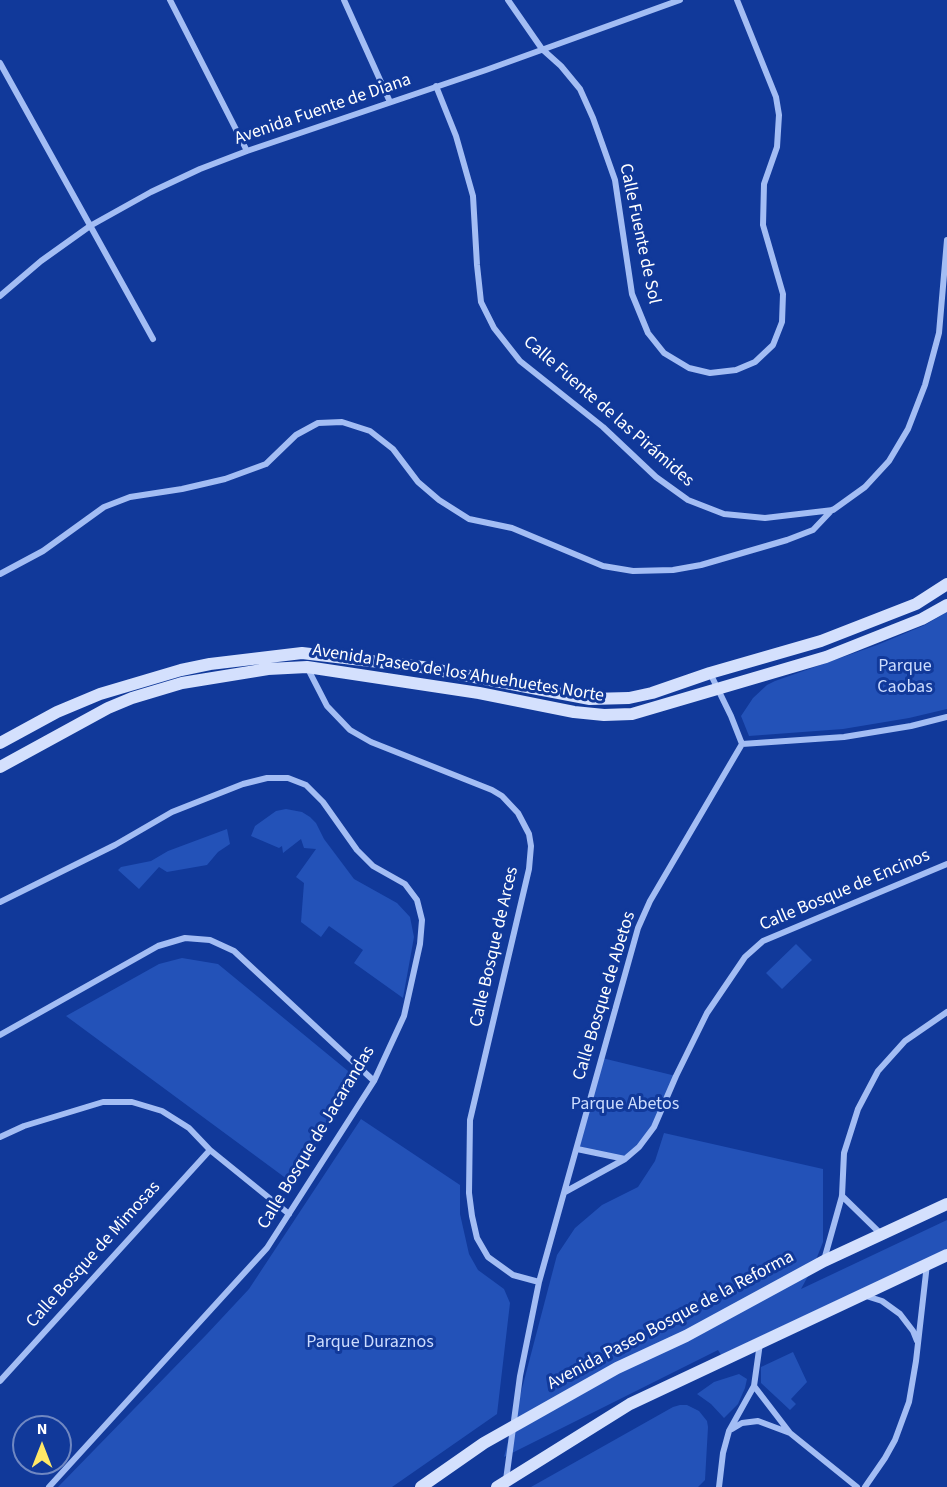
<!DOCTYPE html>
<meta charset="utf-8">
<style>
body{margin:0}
#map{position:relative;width:947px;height:1487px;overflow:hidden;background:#11399a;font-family:"Source Sans 3",sans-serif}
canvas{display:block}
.north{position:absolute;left:12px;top:1415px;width:60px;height:60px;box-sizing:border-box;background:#11399a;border:2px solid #7088c2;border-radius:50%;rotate:0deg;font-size:16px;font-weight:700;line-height:24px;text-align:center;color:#fff}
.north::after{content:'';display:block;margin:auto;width:21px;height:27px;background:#ffe867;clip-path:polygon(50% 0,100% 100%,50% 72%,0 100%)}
</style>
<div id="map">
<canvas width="947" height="1487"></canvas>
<div class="north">N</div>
</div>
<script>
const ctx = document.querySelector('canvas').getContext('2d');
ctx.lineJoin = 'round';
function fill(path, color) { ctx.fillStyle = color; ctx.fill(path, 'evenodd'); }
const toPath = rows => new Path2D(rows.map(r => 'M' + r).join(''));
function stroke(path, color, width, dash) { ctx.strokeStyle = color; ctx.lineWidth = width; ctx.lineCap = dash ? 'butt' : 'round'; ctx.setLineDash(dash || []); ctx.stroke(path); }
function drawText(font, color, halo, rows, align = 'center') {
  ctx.font = font + ' "Source Sans 3",sans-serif'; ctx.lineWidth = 6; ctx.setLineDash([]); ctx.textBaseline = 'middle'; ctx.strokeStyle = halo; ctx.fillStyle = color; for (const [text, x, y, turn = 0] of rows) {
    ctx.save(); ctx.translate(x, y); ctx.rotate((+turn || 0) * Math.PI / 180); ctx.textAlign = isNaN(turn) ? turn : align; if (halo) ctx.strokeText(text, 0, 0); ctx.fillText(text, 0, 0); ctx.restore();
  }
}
fill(toPath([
 [947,612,947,709,909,718,843,729,749,736,741,716,753,698,767,685,775,681,877,645,925,625],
 [286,809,302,812,310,817,316,823,324,839,354,879,397,903,410,917,414,937,403,998,354,963,363,950,329,926,321,937,301,922,304,883,296,877,316,849,304,848,301,839,283,853,282,846,279,848,251,836,255,826,276,811],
 [227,829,230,844,218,852,207,865,167,872,159,867,139,889,118,870,121,867,151,861,168,851],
 [796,944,812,960,782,989,766,973],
 [182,958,218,964,348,1071,348,1096,291,1182,66,1016,159,964],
 [602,1058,676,1076,654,1127,625,1159,577,1149],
 [361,1119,460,1185,460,1214,469,1254,478,1270,504,1289,510,1303,497,1414,392,1487,58,1487,207,1334,249,1289],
 [664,1133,823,1169,823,1242,814,1265,801,1289,947,1220,947,1249,721,1355,718,1350,504,1457,557,1255,575,1228,602,1205,638,1187,655,1161],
 [793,1352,807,1382,791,1399,796,1404,790,1410,761,1383,761,1367],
 [739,1374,747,1379,745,1388,738,1404,724,1418,711,1404,697,1394,714,1382],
 [680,1405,687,1405,699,1411,707,1421,708,1427,705,1480,698,1487,531,1487,673,1407]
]), '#2352b8');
stroke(toPath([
 [170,0,247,151],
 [344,0,390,102],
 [508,0,542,49,561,66,580,89,593,118,615,180,632,294,648,333,664,353,689,368,710,373,736,370,755,362,773,345,782,322,783,294,763,225,764,184,777,147,779,115,776,97,737,0],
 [0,63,153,339],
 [436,86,456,136,473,196,477,265,481,302,494,328,520,361,603,427,656,477,688,500,724,514,765,518,833,510,865,487,889,461,908,429,925,385,939,333,947,240],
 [0,296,41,261,90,226,151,192,200,169,247,151,486,70,680,0],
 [0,574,43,551,104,507,130,497,182,489,225,479,266,464,296,435,318,423,342,422,370,431,393,449,418,482,439,500,469,519,512,528,603,566,633,571,673,570,701,565,787,540,813,530,832,510],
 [307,667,327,706,350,730,371,742,492,790,502,796,518,813,529,834,531,846,529,869,470,1120,469,1193,472,1216,477,1238,488,1257,513,1275,539,1282],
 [710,673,731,716,742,744,844,737,911,726,947,717],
 [0,902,115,845,172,812,243,784,267,778,288,778,306,785,323,802,357,850,373,866,405,884,417,900,422,920,420,944,404,1016,374,1081,267,1248,49,1487],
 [0,1035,158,946,185,938,210,940,234,951,374,1081],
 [0,1137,24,1126,103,1102,132,1102,162,1111,189,1128,210,1150,289,1214],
 [577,1149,625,1159,639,1147,654,1127,676,1076,707,1013,745,957,763,941,947,864],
 [565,1192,625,1159],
 [842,1196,882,1235],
 [824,1260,842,1196,844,1153,858,1109,878,1071,905,1041,947,1012],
 [863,1295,882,1301,900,1314,913,1331,917,1341],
 [0,1381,210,1150],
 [754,1386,790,1433,857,1487],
 [732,1429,742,1423,758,1421,790,1433],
 [506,1480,520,1376,539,1282,638,928,650,901,742,744],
 [719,1487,723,1453,729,1431,754,1386,760,1343],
 [865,1487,885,1458,895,1440,909,1402,916,1361,927,1264]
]), '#a3bdf4', 6);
stroke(toPath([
 [0,743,57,712,100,694,181,670,210,664,302,653,422,667,590,699,629,698,652,693,710,673,821,641,916,604,947,584],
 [0,767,108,708,132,698,182,683,268,669,307,667,479,693,574,712,604,715,632,714,826,657,922,619,947,605],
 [421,1487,484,1443,617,1368,686,1336,824,1261,947,1204],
 [497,1487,630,1404,947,1255]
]), '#d4e0fd', 12);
drawText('18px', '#fff', '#11399a', [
 ["Avenida Fuente de Diana",323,110,-19],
 ["Calle Fuente de Sol",639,234,78],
 ["Calle Fuente de las Pirámides",608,412,41],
 ["Avenida Paseo de los Ahuehuetes Norte",458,674,9],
 ["Calle Bosque de Encinos",845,891,-23],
 ["Calle Bosque de Arces",495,947,-77],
 ["Calle Bosque de Abetos",605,996,-73],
 ["Calle Bosque de Jacarandas",317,1138,-59],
 ["Calle Bosque de Mimosas",94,1255,-48],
 ["Avenida Paseo Bosque de la Reforma",671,1321,-28]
]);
drawText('18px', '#ccdcfe', '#11399a', [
 ["Parque",905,667],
 ["Caobas",905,688],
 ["Parque Abetos",625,1105],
 ["Parque Duraznos",370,1343]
]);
</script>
